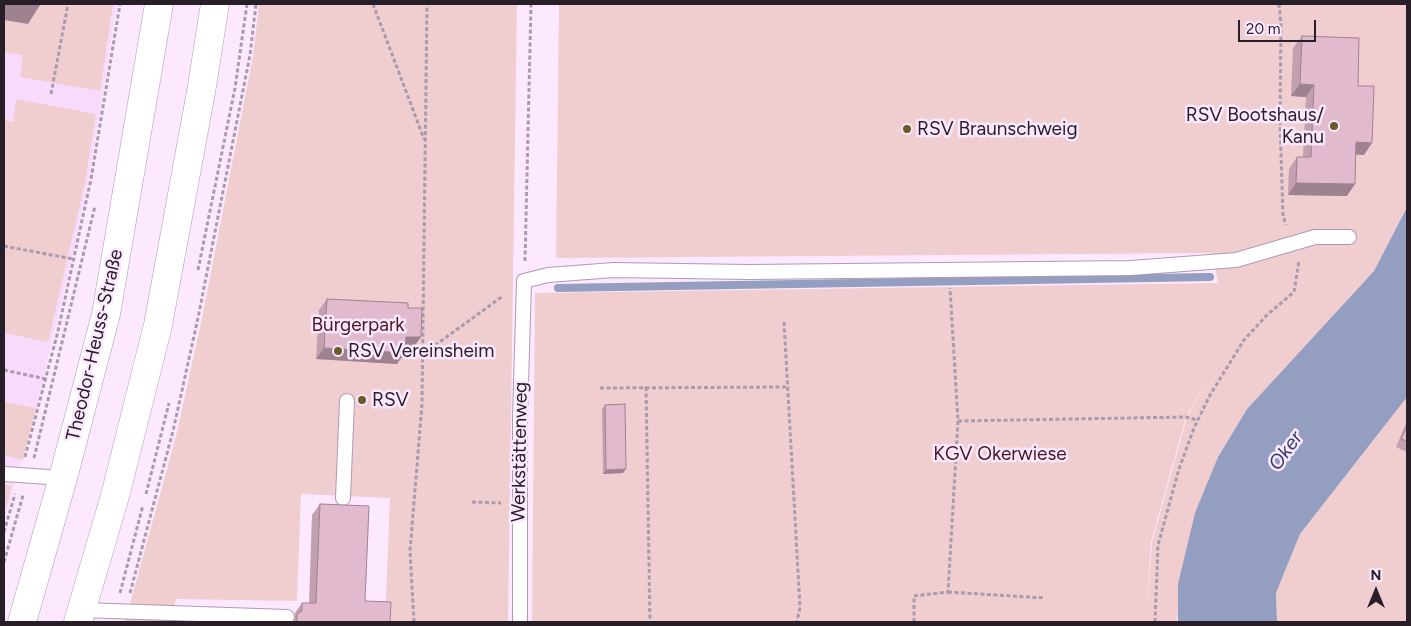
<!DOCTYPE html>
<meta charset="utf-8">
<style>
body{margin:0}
#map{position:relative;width:1411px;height:626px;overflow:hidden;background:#fce9ff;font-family:Figtree,sans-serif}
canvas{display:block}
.frame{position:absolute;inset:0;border:5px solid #271e28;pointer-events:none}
.north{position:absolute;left:1351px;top:566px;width:50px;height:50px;-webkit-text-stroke:4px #fce9ff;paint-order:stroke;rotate:0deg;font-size:14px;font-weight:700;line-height:20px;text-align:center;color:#271e28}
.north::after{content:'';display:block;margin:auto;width:18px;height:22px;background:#271e28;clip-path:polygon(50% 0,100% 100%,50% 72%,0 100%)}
.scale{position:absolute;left:1238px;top:20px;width:78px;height:22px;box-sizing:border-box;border:2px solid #271e28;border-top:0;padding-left:6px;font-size:15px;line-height:18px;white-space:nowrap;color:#271e28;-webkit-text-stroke:4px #fce9ff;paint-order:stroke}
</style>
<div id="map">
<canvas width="1411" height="626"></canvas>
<div class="frame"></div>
<div class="north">N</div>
<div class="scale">20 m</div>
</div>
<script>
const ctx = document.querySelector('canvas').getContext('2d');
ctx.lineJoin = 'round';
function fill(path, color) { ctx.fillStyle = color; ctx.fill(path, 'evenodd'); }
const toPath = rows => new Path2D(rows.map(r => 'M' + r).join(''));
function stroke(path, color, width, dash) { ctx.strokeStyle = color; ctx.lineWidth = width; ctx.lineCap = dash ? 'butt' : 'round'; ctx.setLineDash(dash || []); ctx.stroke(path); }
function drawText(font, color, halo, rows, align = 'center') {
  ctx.font = font + ' Figtree,sans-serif'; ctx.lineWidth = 5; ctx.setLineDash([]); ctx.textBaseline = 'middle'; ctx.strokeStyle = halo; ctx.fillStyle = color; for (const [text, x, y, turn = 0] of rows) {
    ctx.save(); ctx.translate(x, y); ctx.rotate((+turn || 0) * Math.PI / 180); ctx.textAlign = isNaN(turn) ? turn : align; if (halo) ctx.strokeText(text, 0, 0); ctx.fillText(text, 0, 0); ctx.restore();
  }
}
fill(toPath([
 [4,4,117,4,89,177,73,253,36,408,4,522]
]), '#f8dbfc');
fill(toPath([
 [31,4,113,4,100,91,20,77,23,55,4,52,4,20,27,24],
 [259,4,517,4,508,622,385,622,390,498,301,494,297,601,176,599,171,622,125,622,177,432,202,318,253,56],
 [559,4,1407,4,1407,206,1374,271,1247,409,1218,457,1177,618,1178,622,532,622,535,293,1218,283,1220,300,1218,283,1212,253,556,258],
 [1209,377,1187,417,1152,542,1146,619,1151,542,1186,417],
 [16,99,96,114,85,183,48,342,4,333,4,120,13,122],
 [1407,397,1407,622,1277,622,1276,593,1300,534],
 [4,402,36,408,23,460,4,455],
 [4,485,12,486,4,513]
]), '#f0ced0');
fill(toPath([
 [1407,207,1407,397,1300,534,1276,593,1277,622,1178,622,1178,584,1195,513,1218,457,1247,409,1374,271]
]), '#939ec0');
stroke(toPath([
 [558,288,1210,277]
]), '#939ec0', 8);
const service = toPath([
 [4,474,63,478],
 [343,498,347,401],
 [82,610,287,617],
 [520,622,520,419,524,281,548,275,614,270,749,272,1131,268,1236,260,1315,237,1349,237]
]);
const secondary = toPath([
 [22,622,63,478,106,314,159,4],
 [78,622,115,496,158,325,201,92,215,4]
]);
stroke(service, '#b099b2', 16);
stroke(secondary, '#b099b2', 29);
stroke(toPath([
 [373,4,424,139],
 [1279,4,1281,25,1280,123,1283,216,1286,225],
 [51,94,68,4],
 [4,246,73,259],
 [525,261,531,4],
 [198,270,235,88,247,4],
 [784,322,800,607,797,622],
 [399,357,423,354,503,296],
 [4,370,46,379],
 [646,387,650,622],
 [600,388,789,387],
 [958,421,1186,417,1197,420],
 [25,457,58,331,91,179,120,4],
 [34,458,95,206],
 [146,494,169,403],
 [472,502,501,503],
 [4,532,15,494],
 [4,562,23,495],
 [948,592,1045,598],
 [120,593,143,505],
 [130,593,173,431,198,318,250,55,256,4],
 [414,622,410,551,422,404,427,4],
 [914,622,914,596,948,592,958,421,950,288],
 [1155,622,1158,545,1179,469,1194,428,1210,395,1244,340,1267,315,1294,292,1299,261]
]), '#a99aac', 3, [4, 2.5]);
stroke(service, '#fff', 14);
stroke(secondary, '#fff', 28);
fill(toPath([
 [1302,36,1358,86,1364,155,1356,154,1347,196,1288,195,1289,169,1297,157,1303,157,1306,97,1291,96,1293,48],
 [327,299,408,308,413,348,405,348,397,364,316,359,319,310],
 [605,405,623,473,603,474,602,409],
 [1407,421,1407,452,1396,447],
 [320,504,365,601,390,622,292,622,295,618,295,613,302,603,309,603,312,515]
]), '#c2a0b0');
fill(toPath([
 [4,4,31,4,40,5,28,24,4,20],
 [1300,84,1314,85,1306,97,1291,96],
 [1356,142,1372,143,1364,155,1348,154],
 [1296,183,1355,184,1347,196,1288,195],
 [406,337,421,337,413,348,398,348],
 [324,348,405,353,397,364,316,359],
 [626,469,623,473,603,474,606,470]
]), '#9e8290');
const building = toPath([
 [31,4,41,4,40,5,31,4],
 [1302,36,1359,38,1358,86,1374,86,1372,143,1356,142,1355,184,1296,183,1297,157,1311,157,1314,85,1300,84,1302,36],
 [327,299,408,303,408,308,422,308,421,337,406,337,405,353,324,348,327,299],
 [625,404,626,469,606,470,605,405,625,404],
 [1407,426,1407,441,1401,439,1407,426],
 [320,504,369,506,365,601,391,602,390,622,297,622,297,614,302,611,302,603,316,603,320,504]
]);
fill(building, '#e2bacd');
stroke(building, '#9e8290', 1);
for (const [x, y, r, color] of [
 [1334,126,5,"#6b5b28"],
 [907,129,5,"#6b5b28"],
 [338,351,5,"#6b5b28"],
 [362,400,5,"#6b5b28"]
]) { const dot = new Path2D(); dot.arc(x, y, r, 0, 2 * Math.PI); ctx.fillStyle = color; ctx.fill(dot); stroke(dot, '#fce9ff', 2); }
drawText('19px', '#271e28', '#fce9ff', [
 ["RSV Bootshaus/",1324,115,"right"],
 ["Kanu",1324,137,"right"],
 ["RSV Braunschweig",917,129],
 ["RSV Vereinsheim",348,351],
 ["RSV",372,400]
], 'left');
drawText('19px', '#4c161f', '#fce9ff', [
 ["Bürgerpark",358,325],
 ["KGV Okerwiese",1000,454]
]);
drawText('19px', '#271e28', '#fce9ff', [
 ["Theodor-Heuss-Straße",95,345,-77],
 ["Werkstättenweg",520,452,-89]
]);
drawText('italic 20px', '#34406f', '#fce9ff', [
 ["Oker",1286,451,-54]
]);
</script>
